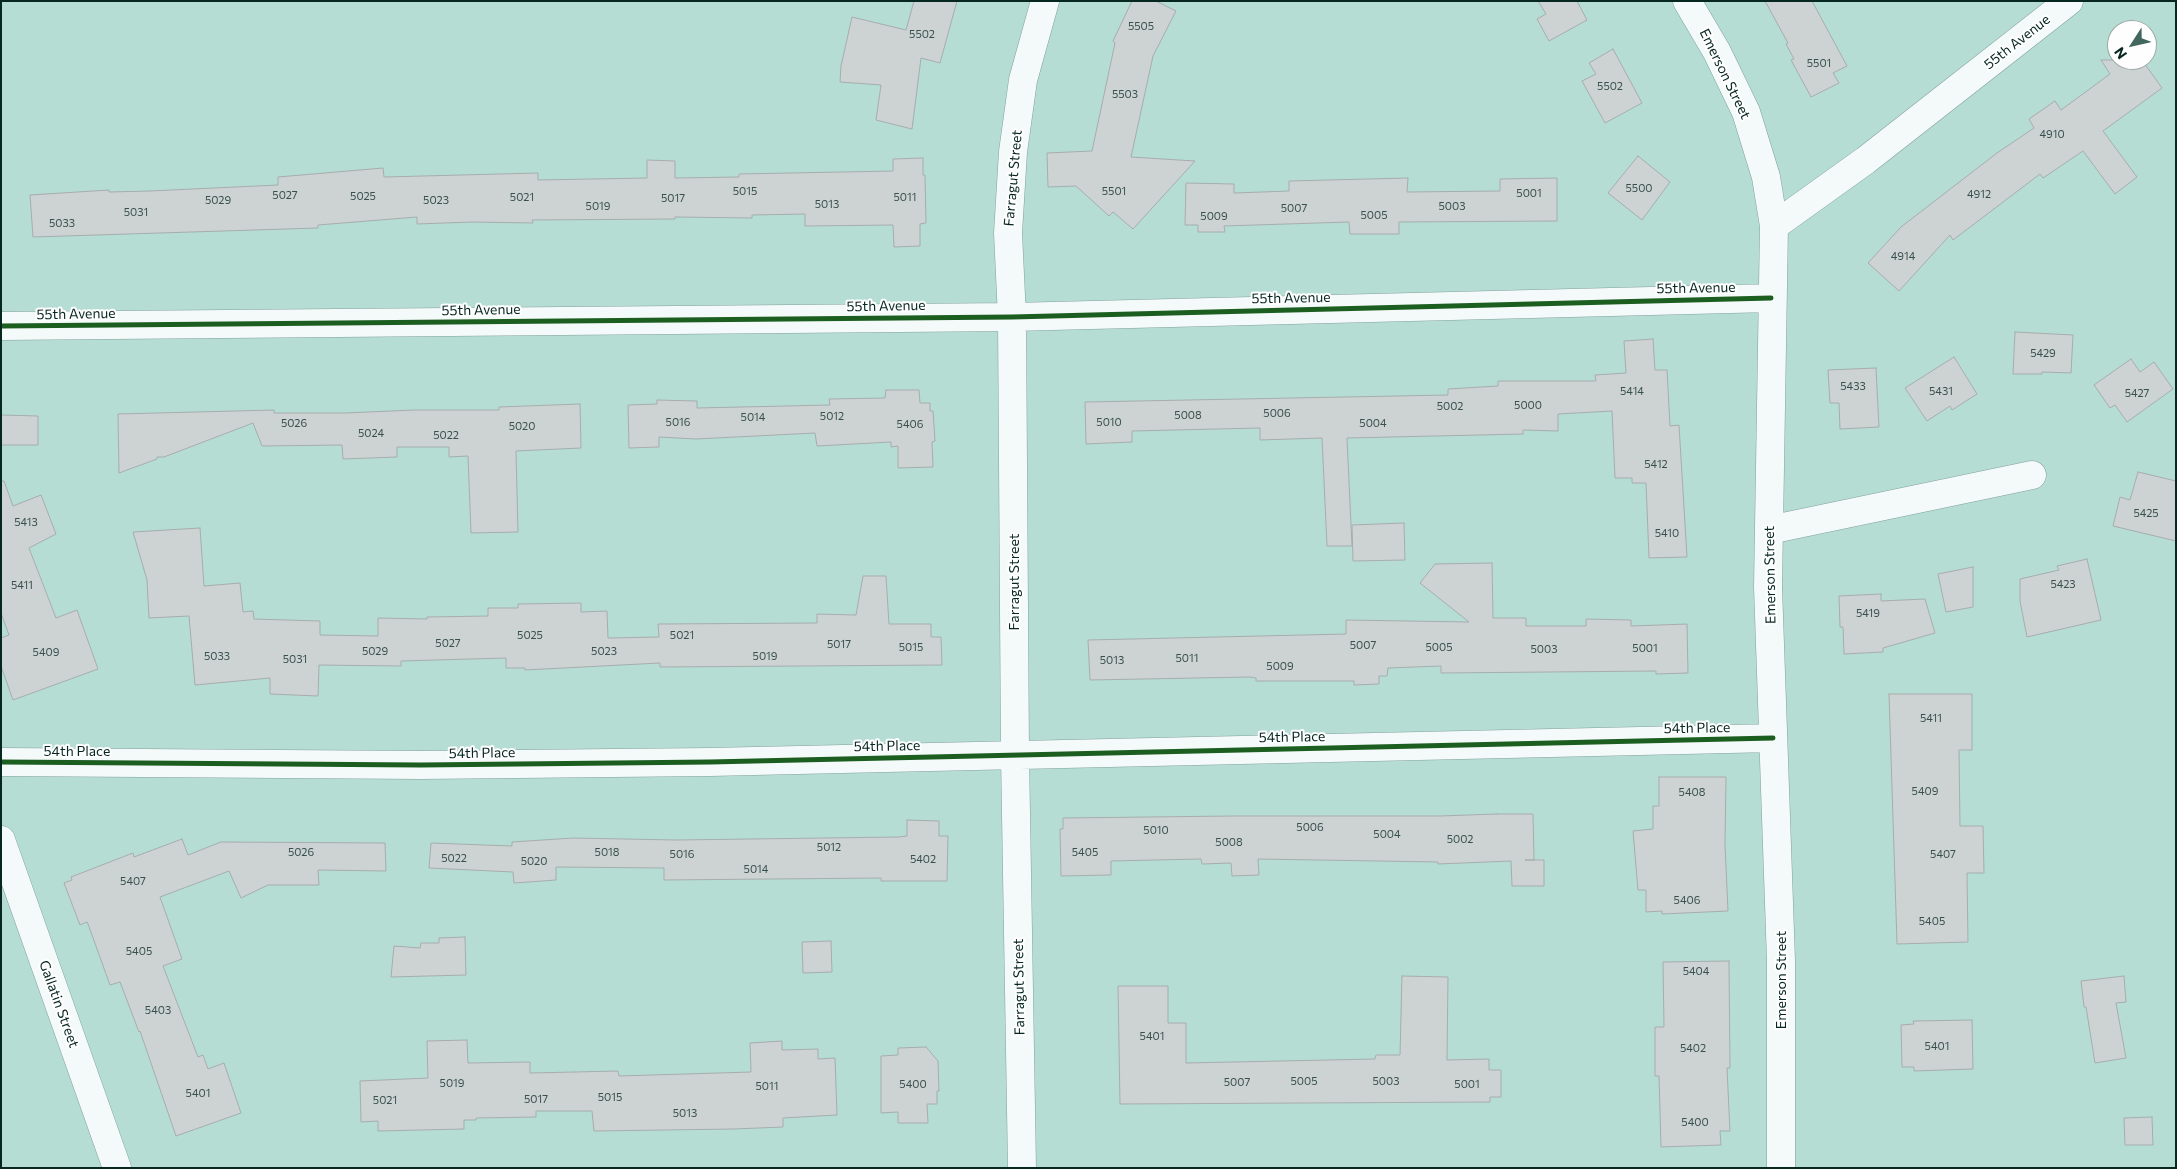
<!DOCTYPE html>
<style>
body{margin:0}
#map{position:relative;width:2177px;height:1169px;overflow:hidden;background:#b5ddd4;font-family:Commissioner,sans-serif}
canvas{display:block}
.frame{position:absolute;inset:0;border:2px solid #062620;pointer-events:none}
.north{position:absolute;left:2107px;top:20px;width:50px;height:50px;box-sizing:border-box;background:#fefefe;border:1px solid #9ba8a5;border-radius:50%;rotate:235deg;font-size:14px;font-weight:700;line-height:20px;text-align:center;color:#062620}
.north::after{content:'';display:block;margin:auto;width:18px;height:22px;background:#43665f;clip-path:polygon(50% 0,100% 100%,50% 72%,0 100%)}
</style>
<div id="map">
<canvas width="2177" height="1169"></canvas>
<div class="frame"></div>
<div class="north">N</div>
</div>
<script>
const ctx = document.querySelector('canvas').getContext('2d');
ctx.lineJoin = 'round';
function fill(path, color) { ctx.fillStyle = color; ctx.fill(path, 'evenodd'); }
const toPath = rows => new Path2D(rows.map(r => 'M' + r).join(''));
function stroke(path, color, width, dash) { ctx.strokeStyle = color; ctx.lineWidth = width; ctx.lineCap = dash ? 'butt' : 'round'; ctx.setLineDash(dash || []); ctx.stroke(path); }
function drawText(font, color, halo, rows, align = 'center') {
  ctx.font = font + ' Commissioner,sans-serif'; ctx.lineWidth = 4; ctx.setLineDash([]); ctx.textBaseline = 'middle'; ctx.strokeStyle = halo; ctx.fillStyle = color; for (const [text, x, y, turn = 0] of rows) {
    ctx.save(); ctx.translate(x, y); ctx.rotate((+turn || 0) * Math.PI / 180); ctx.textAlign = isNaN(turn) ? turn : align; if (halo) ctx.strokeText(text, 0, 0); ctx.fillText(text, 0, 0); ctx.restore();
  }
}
const building = toPath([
 [914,1,957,1,940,63,921,58,912,129,876,120,881,85,840,82,841,66,852,17,906,30,914,1],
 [1132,1,1156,1,1176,11,1153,56,1131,157,1195,161,1133,229,1113,212,1109,216,1076,186,1048,187,1047,153,1092,151,1115,43,1113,41,1132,1],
 [1538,1,1577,1,1587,20,1549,41,1537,19,1546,14,1538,1],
 [1765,1,1812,1,1847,66,1833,73,1839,83,1811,97,1791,60,1794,59,1786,44,1788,43,1765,1],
 [1613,49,1642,103,1605,123,1582,81,1596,74,1589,63,1613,49],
 [2101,60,2142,60,2162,88,2103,131,2137,177,2115,194,2083,151,2043,178,2040,174,1953,240,1950,235,1899,291,1868,263,1901,227,1997,153,2034,128,2029,119,2055,101,2061,110,2110,74,2101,60],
 [1638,156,1670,182,1642,220,1608,193,1638,156],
 [923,158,923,175,925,175,926,223,920,224,920,246,894,247,893,225,805,226,805,214,752,215,752,218,675,217,675,219,532,220,533,223,473,222,417,224,417,217,318,225,318,228,33,237,30,195,109,190,109,192,150,191,278,185,278,177,383,168,384,177,538,173,538,180,647,178,647,160,675,161,675,178,739,177,739,174,893,171,893,159,923,158],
 [1408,178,1407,192,1500,191,1500,179,1557,178,1557,221,1399,222,1399,234,1350,234,1349,222,1224,226,1225,232,1198,232,1198,225,1185,225,1186,183,1234,184,1234,193,1289,191,1289,181,1408,178],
 [2015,332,2073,335,2071,373,2042,372,2042,374,2013,374,2015,332],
 [1653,339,1655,370,1667,370,1670,426,1679,425,1687,557,1649,558,1646,483,1632,483,1632,478,1615,478,1612,411,1558,414,1558,431,1523,430,1523,434,1347,438,1352,546,1327,546,1322,438,1260,440,1260,428,1132,431,1132,442,1086,444,1085,402,1448,395,1448,389,1498,386,1498,381,1596,381,1595,375,1626,373,1624,341,1653,339],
 [1954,357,1977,394,1952,410,1950,406,1927,421,1905,388,1954,357],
 [2131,359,2140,372,2154,362,2173,389,2127,422,2115,405,2110,408,2094,385,2131,359],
 [1876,368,1879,427,1840,429,1839,403,1830,403,1828,370,1876,368],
 [886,390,919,390,920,403,930,403,930,411,933,411,935,441,932,442,933,467,898,468,898,446,891,447,891,442,817,446,815,433,696,439,659,437,659,447,629,448,628,405,657,404,657,400,697,401,697,408,830,405,829,399,885,398,886,390],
 [580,404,581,448,516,451,518,532,471,533,468,456,449,457,449,447,397,447,397,457,343,459,342,445,262,446,253,423,164,457,157,457,157,459,119,473,118,414,274,410,274,413,345,413,414,410,499,410,499,407,580,404],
 [1,415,38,416,38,445,1,445,1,415],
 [2138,472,2176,481,2176,541,2113,526,2120,497,2130,500,2138,472],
 [1,481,4,481,13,506,41,495,56,534,29,548,56,618,77,610,98,669,13,700,1,666,1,638,9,635,1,613,1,481],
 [1404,523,1405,560,1353,561,1352,525,1404,523],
 [200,528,204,586,240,583,243,612,253,611,254,619,320,621,320,635,378,636,378,618,427,619,427,617,488,616,488,608,518,608,518,604,581,603,581,612,607,611,608,638,659,637,658,624,817,623,817,614,856,615,863,576,886,576,889,624,931,624,931,637,941,637,942,665,660,667,660,663,525,670,525,668,506,668,506,658,401,661,401,666,319,665,318,696,270,694,270,678,195,685,189,616,149,618,147,580,133,532,200,528],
 [2087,559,2101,620,2027,637,2020,601,2020,579,2059,570,2057,566,2087,559],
 [1492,563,1493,618,1526,618,1526,626,1586,626,1586,619,1631,620,1631,626,1687,624,1688,673,1656,674,1656,671,1441,673,1441,666,1388,668,1387,676,1379,676,1379,684,1354,685,1354,681,1256,681,1256,678,1250,677,1090,680,1088,640,1346,634,1346,620,1469,622,1420,583,1435,564,1492,563],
 [1973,567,1973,607,1946,612,1938,574,1973,567],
 [1881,594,1881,601,1925,599,1935,633,1883,648,1883,652,1844,654,1843,627,1840,627,1839,596,1881,594],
 [1889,694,1972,694,1972,750,1959,750,1960,826,1983,826,1984,873,1967,873,1968,942,1897,944,1889,694],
 [1659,777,1726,777,1725,845,1728,911,1662,914,1662,911,1646,912,1646,890,1638,890,1633,831,1653,829,1653,806,1659,806,1659,777],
 [1497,814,1533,814,1534,860,1525,860,1544,860,1544,886,1512,886,1511,861,1438,864,1438,862,1258,859,1259,875,1232,876,1231,863,1202,864,1201,859,1111,861,1111,875,1061,876,1060,829,1063,829,1063,818,1232,816,1440,816,1497,814],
 [907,820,939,821,939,836,948,836,947,881,881,881,881,878,664,880,664,868,556,867,556,880,514,883,513,872,429,868,431,843,512,846,512,842,573,838,676,840,899,837,907,836,907,820],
 [182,839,188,855,221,842,385,843,386,871,318,870,319,885,268,885,241,898,229,871,160,897,182,959,163,966,198,1057,203,1055,208,1069,224,1063,241,1113,176,1136,140,1031,139,1032,120,982,110,985,88,924,87,922,80,925,64,883,72,880,71,877,133,853,134,857,182,839],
 [465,937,466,975,391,977,394,946,420,948,421,943,439,943,439,938,465,937],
 [831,941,832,972,803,973,802,942,831,941],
 [1729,961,1730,1068,1727,1068,1730,1131,1720,1131,1721,1145,1661,1147,1659,1076,1655,1076,1655,1027,1664,1027,1663,962,1729,961],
 [1402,976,1448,977,1447,1060,1489,1059,1489,1070,1501,1070,1501,1097,1490,1097,1490,1102,1120,1104,1118,986,1168,986,1168,1023,1186,1023,1186,1063,1375,1059,1376,1055,1400,1055,1402,976],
 [2124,976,2126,1002,2116,1003,2126,1058,2095,1063,2086,1007,2084,1007,2081,981,2124,976],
 [1972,1020,1973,1069,1914,1071,1914,1067,1902,1067,1901,1025,1914,1024,1913,1021,1972,1020],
 [467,1040,468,1063,530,1062,530,1073,618,1071,619,1076,751,1072,750,1043,782,1041,782,1050,818,1049,818,1059,835,1058,837,1115,783,1118,783,1127,734,1129,594,1131,592,1111,536,1111,536,1117,476,1118,476,1120,464,1120,464,1129,378,1131,378,1121,361,1122,360,1081,428,1078,427,1041,467,1040],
 [926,1047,938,1061,939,1091,937,1091,937,1104,927,1104,928,1123,898,1123,898,1112,881,1113,881,1056,898,1055,898,1048,926,1047],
 [2152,1117,2153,1145,2125,1145,2124,1118,2152,1117]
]);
fill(building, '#cdd2d2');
stroke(building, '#a6adac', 1);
const minor = toPath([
 [1687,1,1717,52,1746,112,1766,177,1774,226,1768,587,1781,961,1781,1168],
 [1774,226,1866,160,2069,1],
 [1,326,1012,317,1771,298],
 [1769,530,2032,475],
 [1,762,421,765,710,762,1773,738],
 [1,840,117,1168],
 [1022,1168,1015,755,1012,317,1008,233,1013,152,1023,80,1045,1]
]);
stroke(minor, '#81a19a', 29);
stroke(minor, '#f4faf9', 28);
stroke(toPath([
 [1,326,1012,317,1771,298],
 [1,762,421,765,710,762,1773,738]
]), '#1b5e20', 5);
drawText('11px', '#38514c', null, [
 ["5505",1141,26],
 ["5502",922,34],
 ["5501",1819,63],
 ["5502",1610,86],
 ["5503",1125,94],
 ["4910",2052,134],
 ["5500",1639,188],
 ["5015",745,191],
 ["5501",1114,191],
 ["5001",1529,193],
 ["4912",1979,194],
 ["5027",285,195],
 ["5025",363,196],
 ["5021",522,197],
 ["5011",905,197],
 ["5017",673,198],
 ["5029",218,200],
 ["5023",436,200],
 ["5013",827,204],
 ["5019",598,206],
 ["5003",1452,206],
 ["5007",1294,208],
 ["5031",136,212],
 ["5005",1374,215],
 ["5009",1214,216],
 ["5033",62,223],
 ["4914",1903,256],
 ["5429",2043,353],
 ["5433",1853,386],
 ["5414",1632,391],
 ["5431",1941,391],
 ["5427",2137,393],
 ["5000",1528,405],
 ["5002",1450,406],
 ["5006",1277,413],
 ["5008",1188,415],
 ["5012",832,416],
 ["5014",753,417],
 ["5016",678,422],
 ["5010",1109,422],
 ["5026",294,423],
 ["5004",1373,423],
 ["5406",910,424],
 ["5020",522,426],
 ["5024",371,433],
 ["5022",446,435],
 ["5412",1656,464],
 ["5425",2146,513],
 ["5413",26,522],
 ["5410",1667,533],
 ["5423",2063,584],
 ["5411",22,585],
 ["5419",1868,613],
 ["5025",530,635],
 ["5021",682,635],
 ["5027",448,643],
 ["5017",839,644],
 ["5007",1363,645],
 ["5015",911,647],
 ["5005",1439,647],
 ["5001",1645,648],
 ["5003",1544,649],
 ["5029",375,651],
 ["5023",604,651],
 ["5409",46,652],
 ["5033",217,656],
 ["5019",765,656],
 ["5011",1187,658],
 ["5031",295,659],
 ["5013",1112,660],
 ["5009",1280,666],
 ["5411",1931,718],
 ["5409",1925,791],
 ["5408",1692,792],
 ["5006",1310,827],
 ["5010",1156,830],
 ["5004",1387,834],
 ["5002",1460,839],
 ["5008",1229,842],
 ["5012",829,847],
 ["5026",301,852],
 ["5018",607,852],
 ["5405",1085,852],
 ["5016",682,854],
 ["5407",1943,854],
 ["5022",454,858],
 ["5402",923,859],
 ["5020",534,861],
 ["5014",756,869],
 ["5407",133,881],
 ["5406",1687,900],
 ["5405",1932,921],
 ["5405",139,951],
 ["5404",1696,971],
 ["5403",158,1010],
 ["5401",1152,1036],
 ["5401",1937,1046],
 ["5402",1693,1048],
 ["5005",1304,1081],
 ["5003",1386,1081],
 ["5007",1237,1082],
 ["5019",452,1083],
 ["5400",913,1084],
 ["5001",1467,1084],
 ["5011",767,1086],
 ["5401",198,1093],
 ["5015",610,1097],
 ["5017",536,1099],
 ["5021",385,1100],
 ["5013",685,1113],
 ["5400",1695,1122]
]);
drawText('14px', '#062620', '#fefefe', [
 ["55th Avenue",2017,42,-38],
 ["Emerson Street",1725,74,64],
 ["Farragut Street",1013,178,-85],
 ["55th Avenue",1696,288,-1],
 ["55th Avenue",1291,298,-1],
 ["55th Avenue",886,306,-1],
 ["55th Avenue",481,310,-1],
 ["55th Avenue",76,314,-1],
 ["Emerson Street",1770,575,-91],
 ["Farragut Street",1014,582,-90],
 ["54th Place",1697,728,-1],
 ["54th Place",1292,737,-1],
 ["54th Place",887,746,-1],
 ["54th Place",77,751],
 ["54th Place",482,753,-1],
 ["Emerson Street",1781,980,-90],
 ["Farragut Street",1019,987,-91],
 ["Gallatin Street",59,1004,70]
]);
</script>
